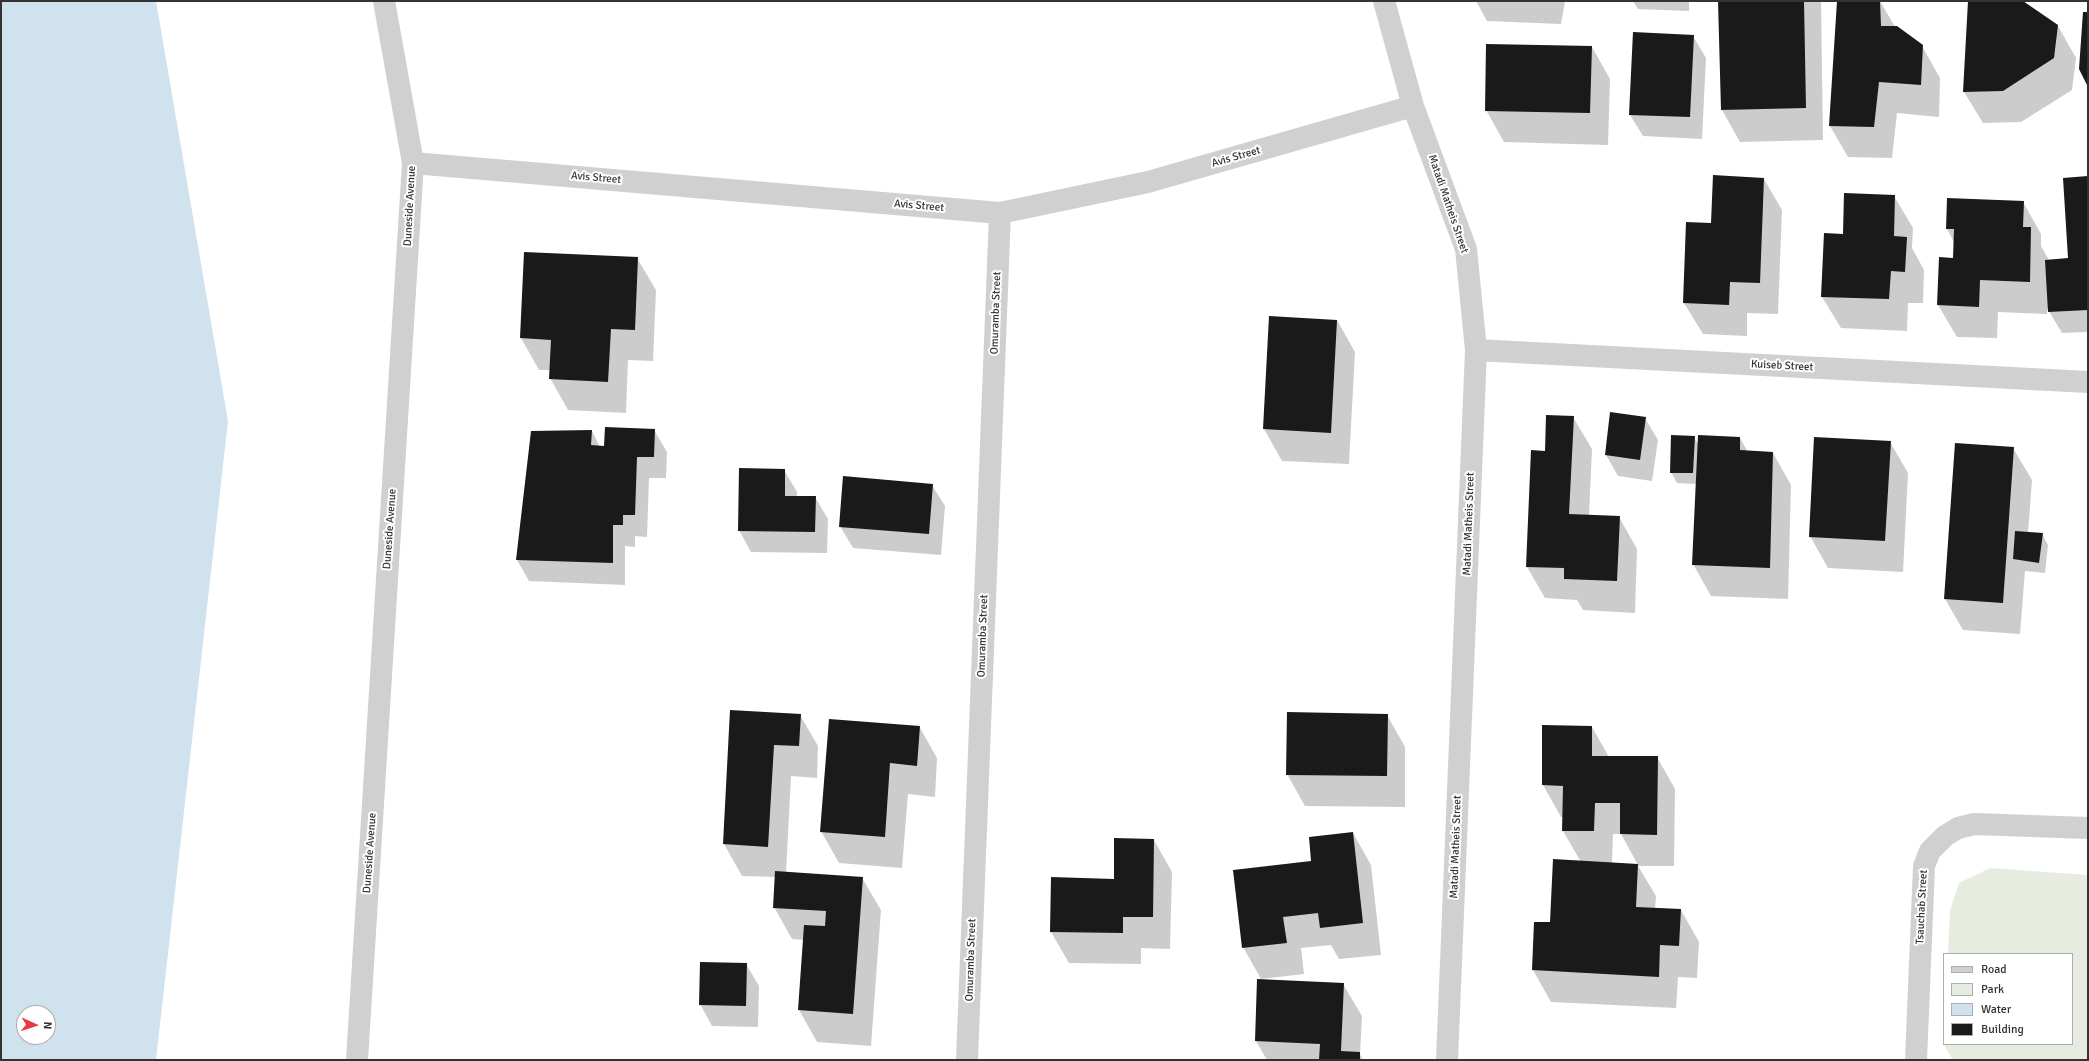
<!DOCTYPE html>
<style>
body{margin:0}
#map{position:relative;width:2089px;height:1061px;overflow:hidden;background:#fff;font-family:Signika,sans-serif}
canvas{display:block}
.frame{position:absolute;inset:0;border:2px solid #333;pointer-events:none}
.legend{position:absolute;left:1943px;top:953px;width:130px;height:92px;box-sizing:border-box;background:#fff;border:1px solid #adadad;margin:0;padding:5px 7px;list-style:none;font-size:12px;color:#333}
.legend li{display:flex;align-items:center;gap:8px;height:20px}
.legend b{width:20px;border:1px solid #adadad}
.north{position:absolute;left:16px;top:1005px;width:40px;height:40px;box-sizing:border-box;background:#fff;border:1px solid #adadad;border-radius:50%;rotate:93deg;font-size:11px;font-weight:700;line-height:16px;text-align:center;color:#333}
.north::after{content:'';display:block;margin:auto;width:14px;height:18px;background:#e63946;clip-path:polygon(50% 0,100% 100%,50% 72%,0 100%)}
</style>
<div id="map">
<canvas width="2089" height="1061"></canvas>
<div class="frame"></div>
<ul class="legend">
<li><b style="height:5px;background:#d0d0d0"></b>Road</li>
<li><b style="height:11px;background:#e6ecdf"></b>Park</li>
<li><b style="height:11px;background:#cfe2ee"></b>Water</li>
<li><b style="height:11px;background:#1a1a1a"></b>Building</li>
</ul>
<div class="north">N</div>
</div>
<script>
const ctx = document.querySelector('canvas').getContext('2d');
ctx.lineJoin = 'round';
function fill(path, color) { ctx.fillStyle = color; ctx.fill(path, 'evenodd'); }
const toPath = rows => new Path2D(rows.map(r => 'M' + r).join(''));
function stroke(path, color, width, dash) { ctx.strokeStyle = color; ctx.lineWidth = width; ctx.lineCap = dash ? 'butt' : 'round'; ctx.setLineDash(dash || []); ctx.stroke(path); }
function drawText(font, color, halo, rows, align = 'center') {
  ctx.font = font + ' Signika,sans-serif'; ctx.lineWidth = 4; ctx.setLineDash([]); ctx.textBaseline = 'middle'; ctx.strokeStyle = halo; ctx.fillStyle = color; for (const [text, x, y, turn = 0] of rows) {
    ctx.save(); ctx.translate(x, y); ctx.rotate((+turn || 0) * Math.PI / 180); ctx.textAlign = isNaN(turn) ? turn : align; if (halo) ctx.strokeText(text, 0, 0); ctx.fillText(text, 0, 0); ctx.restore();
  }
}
fill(toPath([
 [1990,868,2088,875,2088,1060,1953,1060,1943,1043,1944,1021,1944,1044,2072,1044,2072,954,1948,954,1950,911,1959,883]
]), '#e6ecdf');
fill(toPath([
 [1,1,156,1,228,421,156,1060,1,1060],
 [24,1013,48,1013,48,1037,24,1037]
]), '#cfe2ee');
fill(toPath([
 [1476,1,1565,1,1561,24,1487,21],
 [1633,1,1689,1,1689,11,1638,9],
 [1719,1,1821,1,1823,140,1740,142,1722,110],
 [1838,1,1880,1,1895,27,1922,46,1940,78,1939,117,1897,113,1892,158,1848,157,1830,126],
 [1969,1,2021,1,2058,26,2076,58,2072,90,2021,122,1983,123,1964,92],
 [1693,36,1706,58,1702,139,1643,136,1630,115],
 [1592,47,1610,79,1608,145,1504,142,1486,110],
 [2088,177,2088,332,2062,333,2047,308,2047,314,1998,312,1997,338,1957,337,1938,305,1954,259,1954,242,1947,229,2023,202,2041,234,2041,246,2049,260,2069,259],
 [1764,179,1782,210,1778,314,1747,313,1747,336,1703,334,1684,303,1712,224],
 [1894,196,1913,228,1912,248,1924,270,1923,303,1908,303,1907,331,1841,328,1822,297],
 [525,253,637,258,656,290,653,361,628,360,626,413,568,410,550,378,551,370,539,370,521,338],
 [1337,320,1355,352,1349,464,1282,461,1264,429],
 [1573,417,1592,449,1589,516,1619,517,1637,549,1635,613,1583,610,1577,600,1545,598,1527,567,1546,452],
 [1645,418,1658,440,1652,481,1618,476,1606,455],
 [654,430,667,452,666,478,649,478,647,537,635,536,635,547,625,546,625,585,529,581,517,560,592,431,600,447,605,447],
 [1694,437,1698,444,1740,438,1748,452,1773,453,1791,485,1788,599,1711,596,1693,564,1697,484,1677,483,1671,472],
 [1890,442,1908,473,1903,572,1828,568,1810,536],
 [2013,448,2032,480,2028,533,2042,534,2048,545,2045,573,2025,571,2020,634,1963,630,1945,599],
 [784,470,797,492,797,497,815,497,828,519,827,553,751,552,739,530],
 [932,485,945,506,941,555,853,548,840,526],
 [731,711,800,715,818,746,817,778,791,776,786,873,862,878,881,910,871,1046,817,1042,799,1010,804,940,792,939,774,907,776,877,742,876,724,844],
 [1387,715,1405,747,1405,807,1305,806,1287,774],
 [919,726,937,758,935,797,908,794,902,868,839,863,821,831],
 [1592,727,1609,757,1657,757,1675,789,1674,866,1638,866,1656,896,1655,909,1681,910,1699,942,1697,978,1678,977,1676,1008,1551,1002,1533,970,1535,923,1551,923,1581,862,1563,831,1563,817,1561,817,1543,785],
 [1613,834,1621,834,1638,865,1612,863],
 [1353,833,1371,865,1381,955,1339,959,1331,945,1301,948,1304,974,1261,979,1243,947,1312,862],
 [1154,840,1172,872,1170,949,1141,948,1141,964,1069,963,1051,932,1115,880],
 [746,964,759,986,758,1027,712,1026,700,1004],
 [1343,984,1362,1016,1360,1054,1363,1060,1267,1060,1256,1041]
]), '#0003');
fill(toPath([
 [1718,1,1804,1,1806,108,1721,110],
 [1837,1,1880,1,1881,26,1897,26,1923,45,1921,85,1879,82,1874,127,1829,126],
 [1968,1,2023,1,2058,25,2054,58,2003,91,1963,92],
 [2083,12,2088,12,2088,87,2079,69],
 [1633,32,1694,35,1690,117,1629,115],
 [1486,44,1592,46,1590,113,1485,111],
 [1713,175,1764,178,1760,283,1730,282,1729,305,1683,303,1686,222,1711,223],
 [2088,176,2088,310,2048,312,2045,260,2068,258,2063,178],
 [1844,193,1895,195,1894,236,1907,237,1905,272,1891,271,1889,299,1821,297,1824,233,1843,234],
 [1947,198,2024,201,2023,227,2031,227,2030,282,1980,280,1979,307,1937,305,1939,257,1953,258,1954,229,1946,229],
 [524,252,638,257,635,330,611,329,608,382,549,379,551,340,520,338],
 [1269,316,1337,320,1331,433,1263,429],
 [1610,412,1646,417,1640,460,1605,455],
 [1546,415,1574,416,1569,514,1620,516,1617,581,1564,579,1564,568,1526,567,1531,450,1545,451],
 [605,427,655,429,654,457,637,457,635,515,623,515,623,525,613,525,613,563,516,560,531,431,592,430,591,445,604,446],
 [1671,435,1695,436,1693,473,1670,473],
 [1698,435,1740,437,1740,450,1773,452,1770,568,1692,565],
 [1814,437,1891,441,1885,541,1809,537],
 [1955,443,2014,447,2003,603,1944,599],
 [739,468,785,469,785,496,816,496,815,532,738,531],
 [843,476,933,484,929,534,839,527],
 [2015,531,2043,533,2039,563,2013,559],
 [730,710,801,714,799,746,774,745,768,847,723,844],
 [1287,712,1388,714,1387,776,1286,775],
 [829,719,920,726,917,766,890,763,885,837,820,832],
 [1542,725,1592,726,1592,756,1658,756,1657,835,1620,834,1620,803,1595,803,1594,831,1562,831,1563,786,1542,785],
 [1353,832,1363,923,1320,928,1318,913,1283,917,1287,943,1242,948,1233,870,1311,861,1309,837],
 [1114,838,1154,839,1153,917,1123,917,1123,933,1050,932,1051,877,1114,879],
 [1553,859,1638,864,1636,907,1681,909,1679,946,1660,945,1659,977,1532,970,1534,922,1550,922],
 [775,871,863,877,853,1014,798,1010,804,925,825,926,826,911,773,908],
 [700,962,747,963,746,1006,699,1005],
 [1257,979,1344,983,1341,1051,1360,1052,1360,1060,1319,1060,1320,1044,1255,1041]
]), '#1a1a1a');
stroke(toPath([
 [1384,1,1413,106,1466,249,1476,350,1447,1060],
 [413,163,1000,213,1148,182,1413,106],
 [1476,350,2088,382],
 [357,1060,413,163,384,1],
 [967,1060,1000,213],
 [1916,1060,1924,866,1930,851,1945,836,1958,828,1974,824,2088,828]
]), '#d0d0d0', 22);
drawText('11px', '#333', '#fff', [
 ["Avis Street",1236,157,-16],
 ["Avis Street",596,178,5],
 ["Matadi Matheis Street",1448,204,71],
 ["Duneside Avenue",410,206,-87],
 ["Avis Street",919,206,5],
 ["Omuramba Street",996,313,-88],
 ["Kuiseb Street",1782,366,3],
 ["Matadi Matheis Street",1469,524,-88],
 ["Duneside Avenue",390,529,-86],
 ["Omuramba Street",983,636,-88],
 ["Matadi Matheis Street",1456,847,-88],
 ["Duneside Avenue",370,853,-86],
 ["Tsauchab Street",1922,907,-87],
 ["Omuramba Street",971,960,-88]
]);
</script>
